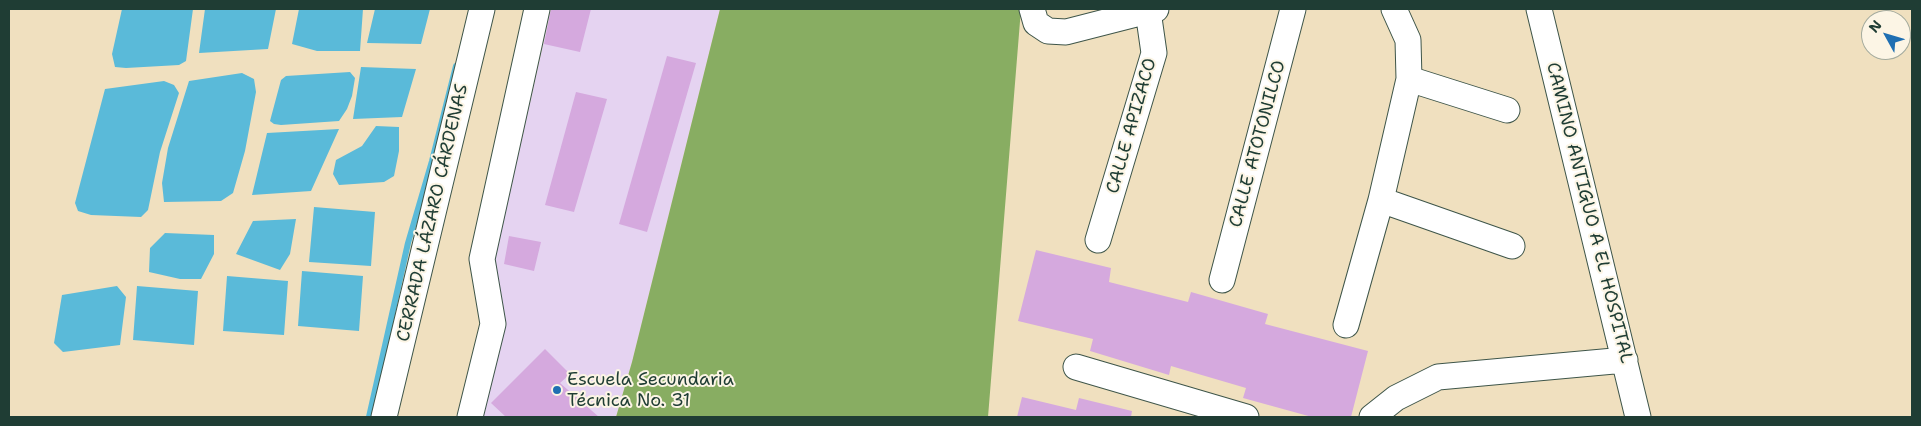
<!DOCTYPE html>
<meta charset="utf-8">
<style>
body{margin:0}
#map{position:relative;width:1921px;height:426px;overflow:hidden;background:#f0e0bf;font-family:"Shantell Sans",sans-serif}
canvas{display:block}
.frame{position:absolute;inset:0;border:10px solid #1f3d34;pointer-events:none}
.north{position:absolute;left:1861px;top:10px;width:50px;height:50px;box-sizing:border-box;background:#fcf5e5;border:1px solid #a4ab9e;border-radius:50%;rotate:309deg;font-size:14px;font-weight:700;line-height:20px;text-align:center;color:#1f3d34}
.north::after{content:'';display:block;margin:auto;width:18px;height:22px;background:#1f6fb2;clip-path:polygon(50% 0,100% 100%,50% 72%,0 100%)}
</style>
<div id="map">
<canvas width="1921" height="426"></canvas>
<div class="frame"></div>
<div class="north">N</div>
</div>
<script>
const ctx = document.querySelector('canvas').getContext('2d');
ctx.lineJoin = 'round';
function fill(path, color) { ctx.fillStyle = color; ctx.fill(path, 'evenodd'); }
const toPath = rows => new Path2D(rows.map(r => 'M' + r).join(''));
function stroke(path, color, width, dash) { ctx.strokeStyle = color; ctx.lineWidth = width; ctx.lineCap = dash ? 'butt' : 'round'; ctx.setLineDash(dash || []); ctx.stroke(path); }
function drawText(font, color, halo, rows, align = 'center') {
  ctx.font = font + ' "Shantell Sans",sans-serif'; ctx.lineWidth = 4; ctx.setLineDash([]); ctx.textBaseline = 'middle'; ctx.strokeStyle = halo; ctx.fillStyle = color; for (const [text, x, y, turn = 0] of rows) {
    ctx.save(); ctx.translate(x, y); ctx.rotate((+turn || 0) * Math.PI / 180); ctx.textAlign = isNaN(turn) ? turn : align; if (halo) ctx.strokeText(text, 0, 0); ctx.fillText(text, 0, 0); ctx.restore();
  }
}
fill(toPath([
 [551,9,720,9,632,362,616,417,482,417,491,277]
]), '#e5d3f1');
fill(toPath([
 [720,9,1021,9,988,417,616,417,632,362]
]), '#88ad62');
fill(toPath([
 [122,9,193,9,186,61,179,65,126,68,115,67,112,54],
 [205,9,276,9,268,49,199,53],
 [299,9,363,9,360,51,317,51,292,44],
 [375,9,430,9,421,44,367,43],
 [361,67,416,69,402,117,353,119],
 [350,72,355,78,352,96,347,109,339,121,281,125,274,124,270,121,281,80,286,76],
 [242,73,254,79,256,92,245,151,233,193,221,201,164,202,162,183,168,148,189,81],
 [164,81,174,85,179,93,160,152,148,210,141,217,91,215,78,211,75,203,105,89],
 [376,126,399,127,399,151,394,176,384,182,339,185,333,174,336,160,362,146],
 [339,129,311,191,252,195,267,133],
 [314,207,375,212,371,266,309,262],
 [296,219,290,254,280,270,236,254,253,221],
 [165,233,214,235,214,254,201,279,180,279,149,272,150,248],
 [302,271,363,276,359,331,298,326],
 [227,276,288,281,284,335,223,331],
 [117,286,126,297,120,345,63,352,54,343,62,295],
 [137,286,198,291,194,345,133,340]
]), '#5abad9');
stroke(toPath([
 [369,417,408,243,432,161,456,66]
]), '#5abad9', 6);
fill(toPath([
 [551,9,591,9,580,52,544,44],
 [667,56,696,63,647,232,619,224],
 [576,92,607,99,574,212,545,205],
 [509,236,541,242,534,271,504,264],
 [1036,250,1111,268,1109,282,1188,302,1191,292,1268,314,1265,324,1368,351,1351,417,1312,417,1243,398,1246,388,1171,366,1169,375,1090,351,1093,339,1018,321],
 [545,349,570,374,560,383,599,417,506,417,491,403],
 [1022,397,1076,410,1079,398,1132,411,1131,417,1017,417]
]), '#d5a9de');
const street = toPath([
 [1032,9,1036,23,1048,31,1066,32,1156,9],
 [1539,9,1638,417],
 [1409,79,1507,110],
 [1381,200,1512,246],
 [1098,240,1154,53,1148,11],
 [1222,280,1293,9],
 [1346,325,1381,200,1409,79,1408,40,1394,9],
 [1076,367,1246,417],
 [384,417,482,9],
 [470,417,493,324,482,259,537,9],
 [1372,417,1396,398,1438,377,1625,360]
]);
stroke(street, '#3e5549', 27);
stroke(street, '#fff', 25);
for (const [x, y, r, color] of [
 [557,390,5,"#1f6fb2"]
]) { const dot = new Path2D(); dot.arc(x, y, r, 0, 2 * Math.PI); ctx.fillStyle = color; ctx.fill(dot); stroke(dot, '#fcf5e5', 2); }
drawText('18px', '#1f3d34', '#fcf5e5', [
 ["CALLE APIZACO",1132,126,-74],
 ["CALLE ATOTONILCO",1258,144,-75],
 ["CERRADA LÁZARO CÁRDENAS",433,213,-77],
 ["CAMINO ANTIGUO A EL HOSPITAL",1589,213,76]
]);
drawText('18px', '#1f3d34', '#fcf5e5', [
 ["Escuela Secundaria",567,380],
 ["Técnica No. 31",567,401]
], 'left');
</script>
